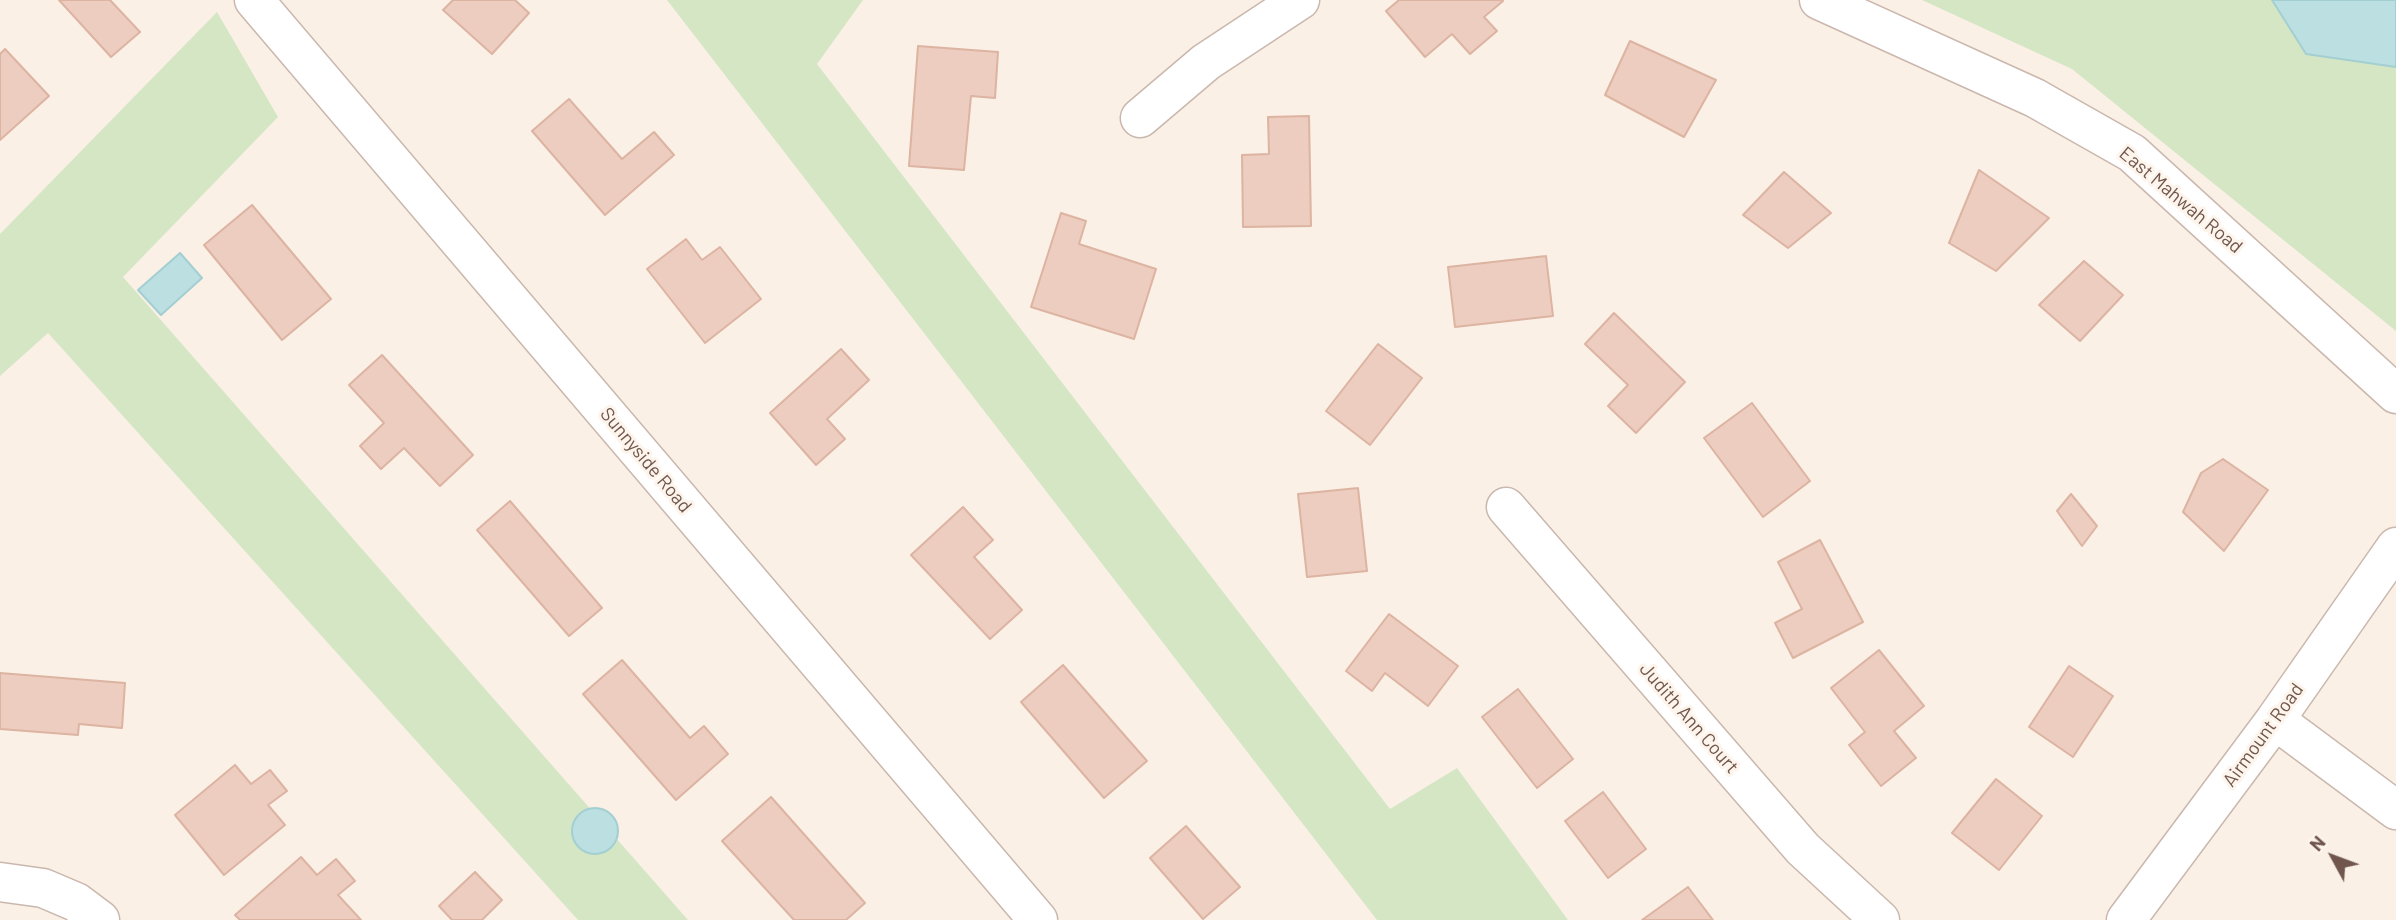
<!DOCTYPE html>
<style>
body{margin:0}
#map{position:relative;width:2396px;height:920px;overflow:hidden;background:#faf0e5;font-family:Barlow,sans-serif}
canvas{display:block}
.north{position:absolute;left:2298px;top:822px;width:70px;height:70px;-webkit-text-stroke:5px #fdf4eb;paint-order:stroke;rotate:311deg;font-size:19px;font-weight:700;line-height:28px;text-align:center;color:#70564d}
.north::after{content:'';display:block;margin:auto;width:24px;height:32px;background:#70564d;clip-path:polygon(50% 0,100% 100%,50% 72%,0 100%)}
</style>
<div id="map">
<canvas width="2396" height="920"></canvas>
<div class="north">N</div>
</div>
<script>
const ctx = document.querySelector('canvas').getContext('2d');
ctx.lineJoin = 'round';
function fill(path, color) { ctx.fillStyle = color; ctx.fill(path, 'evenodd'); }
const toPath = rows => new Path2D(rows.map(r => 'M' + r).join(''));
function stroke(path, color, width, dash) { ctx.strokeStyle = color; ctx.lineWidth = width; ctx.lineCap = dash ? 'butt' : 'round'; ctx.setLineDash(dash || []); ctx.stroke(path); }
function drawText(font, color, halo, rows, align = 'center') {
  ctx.font = font + ' Barlow,sans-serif'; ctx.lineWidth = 6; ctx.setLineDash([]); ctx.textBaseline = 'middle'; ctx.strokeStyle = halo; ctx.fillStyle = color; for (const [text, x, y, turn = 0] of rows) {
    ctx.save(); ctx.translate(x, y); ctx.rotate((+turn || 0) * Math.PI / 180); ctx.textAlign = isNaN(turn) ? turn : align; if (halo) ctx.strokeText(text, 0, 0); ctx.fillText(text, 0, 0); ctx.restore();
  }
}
fill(toPath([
 [667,0,863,0,817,64,1390,809,1457,768,1568,920,1377,920],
 [1922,0,2396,0,2396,331,2072,69],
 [217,12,278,117,123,277,688,920,578,920,48,333,0,376,0,234]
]), '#d5e6c5');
const water = toPath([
 [2272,0,2396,0,2396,67,2306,54,2272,0],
 [180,253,202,278,161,315,138,290,180,253],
 '572 831a23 23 0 1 1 46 0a23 23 0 1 1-46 0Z'
]);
fill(water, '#bcdfe1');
stroke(water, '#a3cfd2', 2);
const building = toPath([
 [59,0,110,0,140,32,111,57,59,0],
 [453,0,515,0,529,13,492,54,443,10,453,0],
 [1399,0,1502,0,1503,1,1484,17,1497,31,1470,54,1452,34,1425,57,1386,11,1399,0],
 [1630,41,1716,80,1684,137,1605,95,1630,41],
 [918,46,998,52,995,98,971,96,964,170,909,166,918,46],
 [5,49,49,96,0,140,0,54,5,49],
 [569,99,622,159,654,132,674,155,605,215,532,131,569,99],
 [1309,116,1311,226,1243,227,1242,155,1269,154,1268,117,1309,116],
 [1979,170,2049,218,1996,271,1949,243,1979,170],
 [1784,172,1831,213,1788,248,1743,215,1784,172],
 [252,205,331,299,282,340,204,245,252,205],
 [1061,213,1086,221,1079,244,1156,269,1134,339,1031,307,1061,213],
 [686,239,702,260,720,247,761,299,705,343,647,269,686,239],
 [1546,256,1553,316,1455,327,1448,267,1546,256],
 [2084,261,2123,295,2080,341,2039,305,2084,261],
 [1614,313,1685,382,1636,433,1608,406,1628,385,1585,344,1614,313],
 [1378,344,1422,378,1370,445,1326,411,1378,344],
 [841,349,869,380,827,419,845,439,816,465,770,413,841,349],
 [382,355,473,455,440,486,404,448,381,469,360,446,384,423,349,385,382,355],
 [1752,403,1810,481,1763,517,1704,438,1752,403],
 [2223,459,2268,490,2224,551,2183,512,2201,473,2223,459],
 [1358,488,1367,571,1307,577,1298,494,1358,488],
 [2071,494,2097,526,2082,546,2057,511,2071,494],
 [510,501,602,608,569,636,477,530,510,501],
 [963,507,993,540,974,557,1022,610,990,639,911,555,963,507],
 [1820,540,1863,622,1793,658,1775,623,1802,609,1778,562,1820,540],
 [1389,614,1458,666,1428,706,1385,673,1372,691,1346,671,1389,614],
 [1879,650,1924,706,1894,731,1916,758,1881,786,1849,745,1865,732,1831,688,1879,650],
 [622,660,690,738,704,726,728,754,676,800,583,694,622,660],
 [1063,665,1147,761,1104,798,1021,702,1063,665],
 [2069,666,2113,696,2073,757,2029,727,2069,666],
 [0,673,125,683,122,728,79,724,78,735,0,729,0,673],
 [1518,689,1573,759,1537,788,1482,717,1518,689],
 [235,765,251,784,270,770,287,791,268,805,285,825,224,875,175,815,235,765],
 [1996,779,2042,816,1999,870,1952,833,1996,779],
 [1603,792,1646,849,1608,878,1565,821,1603,792],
 [771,797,865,903,846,920,794,920,722,841,771,797],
 [1186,826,1240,887,1203,919,1150,858,1186,826],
 [301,857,317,875,336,859,355,881,338,895,361,920,240,920,235,915,301,857],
 [475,872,502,900,482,920,452,920,439,906,475,872],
 [1688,887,1713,920,1642,920,1688,887]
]);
fill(building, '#eccdc0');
stroke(building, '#ddb3a2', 2);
const minor = toPath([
 [254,0,1038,920],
 [1819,0,2035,98,2132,153,2396,394],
 [1140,118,1206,62,1300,0],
 [1506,507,1803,849,1880,920],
 [2275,720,2396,810],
 [0,882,43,888,76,902,100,920],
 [2126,920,2275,720,2396,547]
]);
stroke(minor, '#cab7ad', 41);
stroke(minor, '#fff', 38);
drawText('19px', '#70564d', '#fdf4eb', [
 ["East Mahwah Road",2181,200,40],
 ["Sunnyside Road",646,460,50],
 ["Judith Ann Court",1689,718,49],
 ["Airmount Road",2263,735,-54]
]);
</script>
